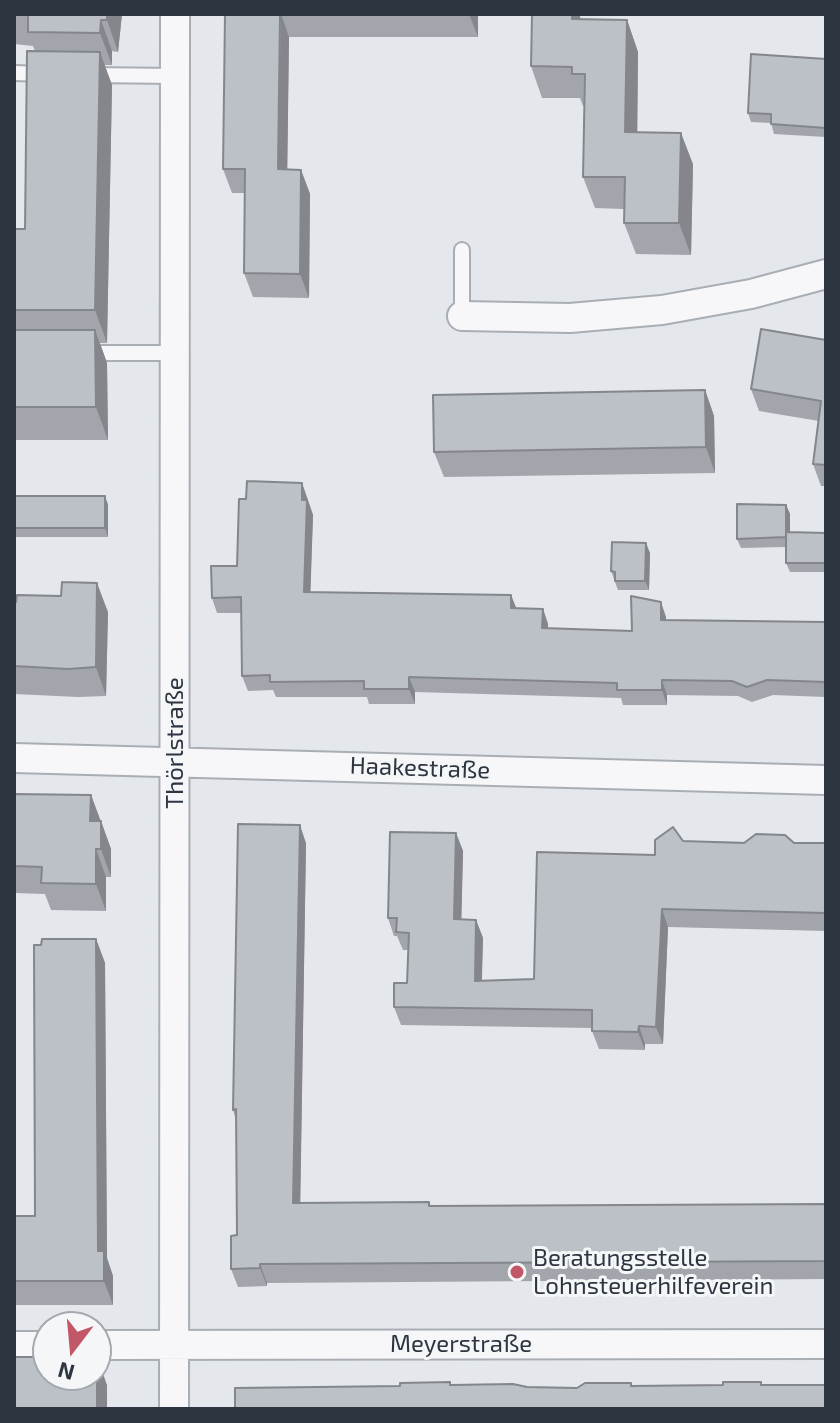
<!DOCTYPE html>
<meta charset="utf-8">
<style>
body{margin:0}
#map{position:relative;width:840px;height:1423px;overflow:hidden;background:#e4e7eb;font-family:"Exo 2",sans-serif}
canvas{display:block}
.frame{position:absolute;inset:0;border:16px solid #2d3541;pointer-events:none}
.north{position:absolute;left:32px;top:1311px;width:80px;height:80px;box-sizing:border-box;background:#f4f6f8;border:2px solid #a4a9af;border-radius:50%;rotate:196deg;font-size:22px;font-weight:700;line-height:32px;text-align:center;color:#2d3541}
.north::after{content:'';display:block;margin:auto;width:28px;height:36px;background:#c25767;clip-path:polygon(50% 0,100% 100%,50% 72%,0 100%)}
</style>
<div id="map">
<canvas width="840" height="1423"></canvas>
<div class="frame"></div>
<div class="north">N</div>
</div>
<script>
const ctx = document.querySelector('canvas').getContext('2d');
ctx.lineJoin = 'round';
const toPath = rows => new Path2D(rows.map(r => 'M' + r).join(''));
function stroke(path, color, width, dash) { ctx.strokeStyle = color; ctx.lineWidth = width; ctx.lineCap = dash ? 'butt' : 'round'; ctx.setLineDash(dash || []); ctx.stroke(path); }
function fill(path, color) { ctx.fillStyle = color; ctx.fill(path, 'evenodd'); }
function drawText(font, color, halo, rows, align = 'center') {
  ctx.font = font + ' "Exo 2",sans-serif'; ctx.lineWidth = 6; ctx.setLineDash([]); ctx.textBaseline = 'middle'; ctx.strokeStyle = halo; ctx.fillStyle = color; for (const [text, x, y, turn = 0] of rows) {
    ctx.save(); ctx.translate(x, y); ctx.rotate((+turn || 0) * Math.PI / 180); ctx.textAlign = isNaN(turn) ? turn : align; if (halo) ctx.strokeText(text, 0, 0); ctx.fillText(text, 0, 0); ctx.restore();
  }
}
const lane = toPath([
 [14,73,44,74],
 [89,75,176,76],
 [462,316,462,250],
 [84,353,176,353]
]);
const street = toPath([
 [462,316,570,318,662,310,751,294,826,274],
 [14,758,826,780],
 [96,1345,826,1344],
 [14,1346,48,1346],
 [174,1409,175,14]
]);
stroke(lane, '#a9aeb5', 18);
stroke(street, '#a9aeb5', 32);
stroke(lane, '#f7f7f9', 14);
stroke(street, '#f7f7f9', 28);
fill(toPath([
 [14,14,122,14,118,52,112,51,112,65,104,65,112,85,107,343,100,343,107,363,108,440,14,440,14,229,25,229,35,51,33,46,14,44],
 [225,14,478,14,478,37,289,37,287,170,301,170,310,194,309,298,253,297,244,273,245,193,232,193,223,169],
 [579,14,581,19,627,20,638,52,637,132,693,164,691,255,636,254,624,223,624,209,595,208,583,177,584,106,583,106,580,98,542,98,531,66],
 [826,59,826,137,774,134,771,123,751,122,748,113],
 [826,340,826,486,821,486,813,464,819,421,759,411,751,389],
 [705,390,714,416,715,473,444,477,434,452],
 [302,483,313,515,310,592,511,595,516,608,543,609,548,624,548,628,632,631,666,617,666,621,826,622,826,697,773,695,752,702,738,696,667,695,667,705,623,705,621,698,415,692,415,704,369,704,367,697,276,697,273,690,248,691,242,676,241,613,217,613,212,598,237,566,246,499],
 [14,496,105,496,108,505,108,537,14,537],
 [786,505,790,514,790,532,826,533,826,572,790,572,786,563,786,547,741,548,737,539],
 [650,553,649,590,618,590,611,571],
 [14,602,108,612,106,696,78,697,14,694],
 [14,794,91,795,111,849,111,877,106,877,106,911,51,910,45,894,14,893],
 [456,833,463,851,461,920,476,920,483,938,482,981,534,979,655,855,683,841,824,843,826,840,826,931,668,927,663,1044,645,1044,645,1050,599,1049,592,1031,592,1028,401,1025,394,1007,407,983,408,950,403,950,397,936,394,936,388,918],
 [306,843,300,1203,429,1202,431,1206,826,1204,826,1279,267,1283,267,1286,238,1287,231,1269,237,1235,236,1120,233,1110],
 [96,939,105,963,107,1258,113,1276,113,1305,14,1305,14,1216,35,1216,41,945]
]), '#a2a5ab');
fill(toPath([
 [107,14,122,14,118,52,107,20],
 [281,14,289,37,287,193,278,169],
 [469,14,478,14,478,37],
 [572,14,579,14,584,29,572,19],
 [101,20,112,51,112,65,100,33],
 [627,20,638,52,637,163,625,132],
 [100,52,112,85,107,343,95,310],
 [681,133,693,164,691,255,679,223],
 [301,170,310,194,309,298,300,274],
 [95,330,107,363,108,440,96,407],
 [705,390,714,416,715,473,706,447],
 [302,483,313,515,310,607,304,592],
 [105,496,108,505,108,537,105,528],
 [786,505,790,514,790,547,786,537],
 [646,543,650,553,649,590,645,581],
 [97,583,108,612,106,696,96,667],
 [511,595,517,610,511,608],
 [661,602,666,617,666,636,661,620],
 [543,609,548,624,548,643,542,628],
 [409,677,415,692,415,704,409,689],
 [662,680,667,695,667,705,662,690],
 [91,795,101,822,90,821],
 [101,821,111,849,111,877,101,849],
 [300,825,306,843,300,1221,293,1203],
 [456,833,463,851,461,937,454,919],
 [96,849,106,877,106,911,96,884],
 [662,909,668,927,663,1044,656,1027],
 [476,920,483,938,481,999,475,981],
 [96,939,105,963,107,1258,113,1276,113,1305,104,1281,98,1251],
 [639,1026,645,1044,645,1050,638,1032],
 [260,1264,267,1283,267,1286,260,1268],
 [97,1357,107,1385,107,1409,97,1409]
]), '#84868b');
const building = toPath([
 [14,14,107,14,107,20,101,20,100,33,28,32,28,15,14,14],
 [225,14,280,14,278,169,301,170,300,274,244,273,245,169,223,169,225,14],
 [532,14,572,14,572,19,627,20,625,132,681,133,679,223,624,223,625,177,583,177,585,74,572,74,572,67,531,66,532,14],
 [27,51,100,52,95,310,14,310,14,229,25,229,27,51],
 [751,54,826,59,826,128,771,124,771,114,748,113,751,54],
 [761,329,826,340,826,465,813,464,821,401,751,389,761,329],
 [14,330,95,330,96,407,14,407,14,330],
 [705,390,706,447,434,452,433,395,705,390],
 [247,481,302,483,302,500,307,500,304,592,511,595,511,608,543,609,542,628,632,631,631,596,661,602,661,620,826,622,826,682,767,680,747,687,732,681,662,680,662,690,617,690,617,683,409,677,409,689,364,689,364,681,270,682,270,675,242,676,241,597,212,598,211,566,237,566,239,499,246,499,247,481],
 [14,496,105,496,105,528,14,528,14,496],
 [737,504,786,505,786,537,737,539,737,504],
 [786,532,826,533,826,563,786,563,786,532],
 [612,542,646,543,645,581,615,581,615,572,611,571,612,542],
 [62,582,97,583,96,667,68,669,14,666,14,602,16,602,17,595,61,596,62,582],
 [14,794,91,795,90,821,101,821,101,849,96,849,96,884,41,883,42,867,14,866,14,794],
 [238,824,300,825,293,1203,429,1202,429,1206,826,1204,826,1261,260,1264,260,1268,231,1269,231,1236,237,1235,236,1109,233,1110,238,824],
 [673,827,683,841,744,843,756,834,785,835,794,843,824,843,826,840,826,913,662,909,656,1027,639,1026,638,1032,592,1031,592,1010,394,1007,394,983,407,983,409,933,396,932,397,918,388,918,390,832,456,833,454,919,476,920,475,981,534,979,537,852,655,855,655,840,673,827],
 [42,939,96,939,98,1251,104,1251,104,1281,14,1281,14,1216,35,1216,34,945,41,945,42,939],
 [14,1357,48,1357,48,1375,96,1375,97,1357,97,1409,14,1409,14,1357],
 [450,1382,450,1385,513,1384,527,1387,577,1388,585,1383,631,1383,631,1386,723,1385,723,1382,761,1382,761,1385,826,1385,826,1409,235,1409,235,1388,400,1386,400,1383,450,1382]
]);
fill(building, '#bcc0c7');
stroke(building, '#84868b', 2);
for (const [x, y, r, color] of [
 [517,1272,8,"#c25767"]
]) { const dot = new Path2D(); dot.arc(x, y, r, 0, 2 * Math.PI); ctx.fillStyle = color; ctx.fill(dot); stroke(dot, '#f4f6f8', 3); }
drawText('24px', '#2d3541', '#f4f6f8', [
 ["Thörlstraße",175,743,-90],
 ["Haakestraße",420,768,2],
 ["Meyerstraße",461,1344]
]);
drawText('24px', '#2d3541', '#f4f6f8', [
 ["Beratungsstelle",533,1258],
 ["Lohnsteuerhilfeverein",533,1286]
], 'left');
</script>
